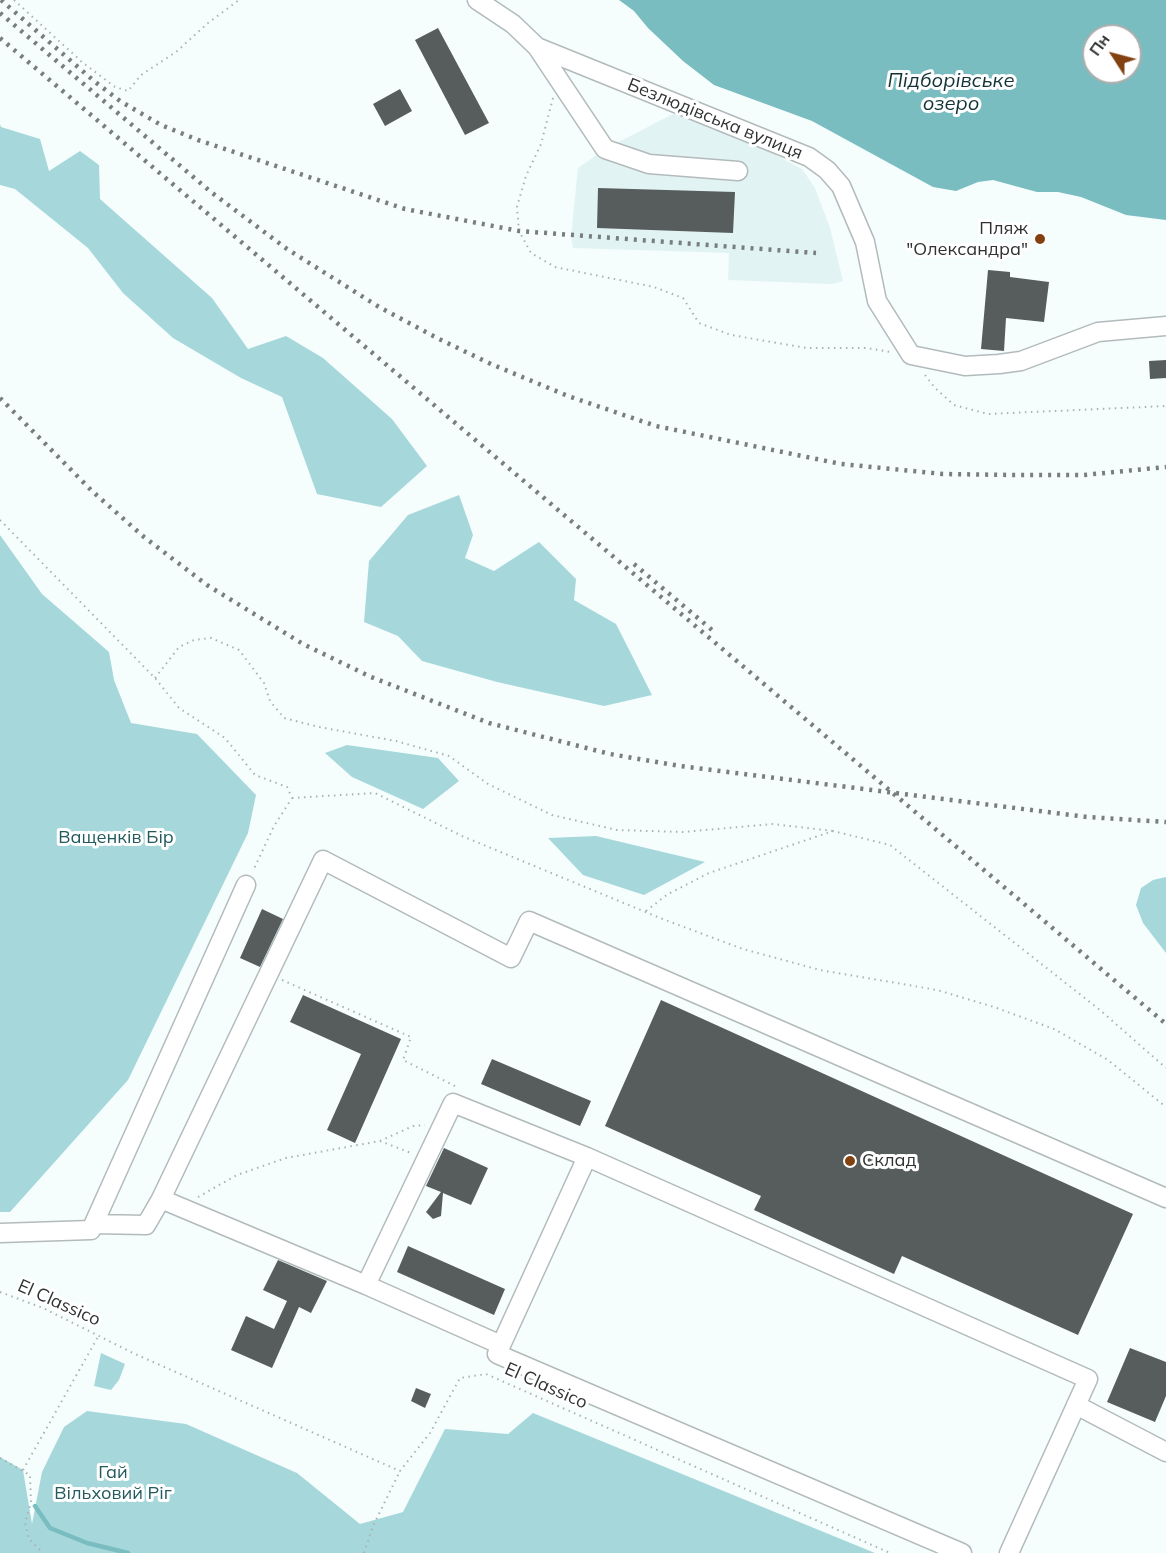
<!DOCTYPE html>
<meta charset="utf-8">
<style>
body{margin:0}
#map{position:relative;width:1166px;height:1553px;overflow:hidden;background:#f5fdfd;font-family:Mulish,sans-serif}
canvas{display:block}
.north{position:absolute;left:1082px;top:24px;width:60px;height:60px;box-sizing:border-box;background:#fff;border:2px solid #acadad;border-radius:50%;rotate:306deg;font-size:16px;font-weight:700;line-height:24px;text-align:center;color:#303233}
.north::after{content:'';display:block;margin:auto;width:21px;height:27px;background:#834111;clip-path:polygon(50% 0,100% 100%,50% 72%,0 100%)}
</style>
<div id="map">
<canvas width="1166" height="1553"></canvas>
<div class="north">Пн</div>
</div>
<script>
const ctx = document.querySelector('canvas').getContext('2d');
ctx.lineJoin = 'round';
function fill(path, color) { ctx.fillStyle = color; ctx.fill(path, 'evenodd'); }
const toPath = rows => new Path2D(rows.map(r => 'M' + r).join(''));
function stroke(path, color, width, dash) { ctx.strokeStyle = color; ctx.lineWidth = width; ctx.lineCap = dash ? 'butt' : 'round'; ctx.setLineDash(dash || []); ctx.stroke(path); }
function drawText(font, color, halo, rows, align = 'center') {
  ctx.font = font + ' Mulish,sans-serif'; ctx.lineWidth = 6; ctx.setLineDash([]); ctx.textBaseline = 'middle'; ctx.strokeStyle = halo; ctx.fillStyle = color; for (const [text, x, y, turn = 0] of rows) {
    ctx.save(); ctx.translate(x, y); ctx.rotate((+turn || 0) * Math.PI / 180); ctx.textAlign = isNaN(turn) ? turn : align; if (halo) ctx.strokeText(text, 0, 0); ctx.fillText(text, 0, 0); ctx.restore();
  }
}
fill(toPath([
 [675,113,753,143,802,169,815,188,830,228,843,281,832,284,728,280,729,253,573,248,571,237,578,168,605,149]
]), '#e2f3f4');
fill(toPath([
 [0,124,1,127,40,139,49,171,80,151,99,165,100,199,212,298,248,349,286,336,323,358,392,419,427,466,381,507,317,494,282,397,241,378,173,338,123,293,88,248,15,189,0,185],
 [459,495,473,535,465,558,494,571,539,542,576,579,574,600,616,624,652,695,604,706,497,682,422,661,398,636,364,622,369,561,408,515],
 [0,535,42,594,109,652,114,680,131,723,197,734,256,795,248,833,128,1080,10,1212,0,1212],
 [347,745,438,758,459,781,423,809,352,777,325,753],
 [596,836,705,862,644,895,583,875,548,838],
 [1166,877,1166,953,1143,923,1136,905,1141,888,1153,880],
 [101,1353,125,1364,119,1380,111,1390,94,1386],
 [87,1411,186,1424,297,1473,360,1524,403,1512,445,1429,508,1434,533,1413,875,1553,0,1553,0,1457,23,1470,32,1524,42,1472,64,1427]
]), '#a6d8db');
fill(toPath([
 [619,0,1166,0,1166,220,1126,215,1081,197,1058,192,1037,192,993,180,978,182,956,191,933,187,812,121,714,85,683,61,648,28,634,11],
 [1094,36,1130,36,1130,72,1094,72]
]), '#7abdc1');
stroke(toPath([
 [35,1506,50,1528,87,1543,128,1553]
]), '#7abdc1', 4.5);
fill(toPath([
 [438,28,489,123,465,135,415,40],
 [400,89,412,111,385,126,373,104],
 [598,188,735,192,733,233,597,228],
 [988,270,1010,272,1010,277,1049,282,1044,322,1006,318,1004,351,981,349],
 [1166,360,1166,378,1150,379,1149,361],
 [262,909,283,919,260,967,240,958],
 [303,995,401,1039,355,1143,327,1130,361,1054,290,1022],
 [661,1000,1133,1214,1078,1335,902,1256,894,1274,754,1210,761,1196,605,1126],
 [492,1059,591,1101,580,1126,481,1084],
 [444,1148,488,1168,471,1205,443,1193,441,1216,433,1219,426,1212,441,1192,426,1186],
 [408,1246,505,1289,494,1315,397,1272],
 [278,1260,327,1281,311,1313,299,1307,272,1368,231,1350,246,1316,274,1329,287,1301,263,1290],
 [1130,1348,1166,1362,1166,1396,1155,1422,1107,1402],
 [416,1388,431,1394,425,1408,411,1401]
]), '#575d5d');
const minor = toPath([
 [477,0,513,24,537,47,809,157,827,170,841,186,865,242,877,301,911,355,965,366,999,364,1021,361,1098,332,1166,326],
 [537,47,605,149,649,164,738,171],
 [94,1224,146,1225,161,1199],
 [0,1233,91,1230,246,885],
 [366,1285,161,1199,323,860,511,958,529,921,1166,1198],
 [501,1345,366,1285,453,1103,587,1157],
 [1076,1405,1166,1452],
 [962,1553,497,1354,587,1157,1088,1379,1009,1553]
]);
stroke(minor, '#b3babb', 21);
stroke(toPath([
 [14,0,82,62,115,87,128,91,141,75,176,52,208,23,239,0],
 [553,98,541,144,526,176,517,207,519,231,531,253,555,267,654,287,683,298,699,323,731,335,807,348,866,348,891,352],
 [925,375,935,388,954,405,988,414,1166,406],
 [0,520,155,678,179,708,225,738,255,775,287,787,292,798,274,826,253,871],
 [155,678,179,647,194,640,211,638,239,650,264,683,270,701,284,718,319,727,396,741,449,756,488,784,552,815,617,830,683,832,773,824,833,831],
 [292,798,375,793,462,836,660,918,743,949,820,970,937,990,994,1007,1054,1029,1108,1060,1166,1107],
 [646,911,668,894,709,873,833,831,890,845,1100,1010,1166,1068],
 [282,980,411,1037,403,1060,459,1088],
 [380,1141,413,1126,425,1125],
 [198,1197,237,1175,286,1158,380,1141,411,1153],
 [0,1292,43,1308,135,1354,400,1471,430,1433,460,1378,486,1374,890,1553],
 [0,1458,30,1475,31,1503,25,1523,29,1539,43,1553],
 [23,1470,99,1335],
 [364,1553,373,1526,400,1471]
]), '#abb1b1', 2, [1.5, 4.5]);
stroke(minor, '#fff', 18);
stroke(toPath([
 [1,0,94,81,120,101,161,125,198,140,405,209,519,231,816,253],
 [0,13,211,192,287,249,379,307,439,339,491,364,568,396,656,426,841,464,943,474,1012,475,1084,475,1166,467],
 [0,38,1166,1024],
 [0,398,92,491,144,537,207,585,303,644,371,677,489,723,610,754,680,766,1087,817,1166,822],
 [634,564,712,630]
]), '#787d7d', 4.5, [3, 6]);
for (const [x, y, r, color] of [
 [1040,239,6,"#834111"],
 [850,1161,6,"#834111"]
]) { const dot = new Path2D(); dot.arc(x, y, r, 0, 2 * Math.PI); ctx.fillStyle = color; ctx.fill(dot); stroke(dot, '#fff', 2); }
drawText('18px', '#303233', '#fff', [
 ["Безлюдівська вулиця",715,119,22],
 ["El Classico",59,1303,24],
 ["El Classico",546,1386,24]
]);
drawText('18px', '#303233', '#fff', [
 ["Пляж",1028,229],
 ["\"Олександра\"",1028,250],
 ["Склад",862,1161,"left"]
], 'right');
drawText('18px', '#225a5e', '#fff', [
 ["Ващенків Бір",116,838],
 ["Гай",113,1473],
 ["Вільховий Ріг",113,1494]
]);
drawText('italic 20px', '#113335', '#fff', [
 ["Підборівське",951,81],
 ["озеро",951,104]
]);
</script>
